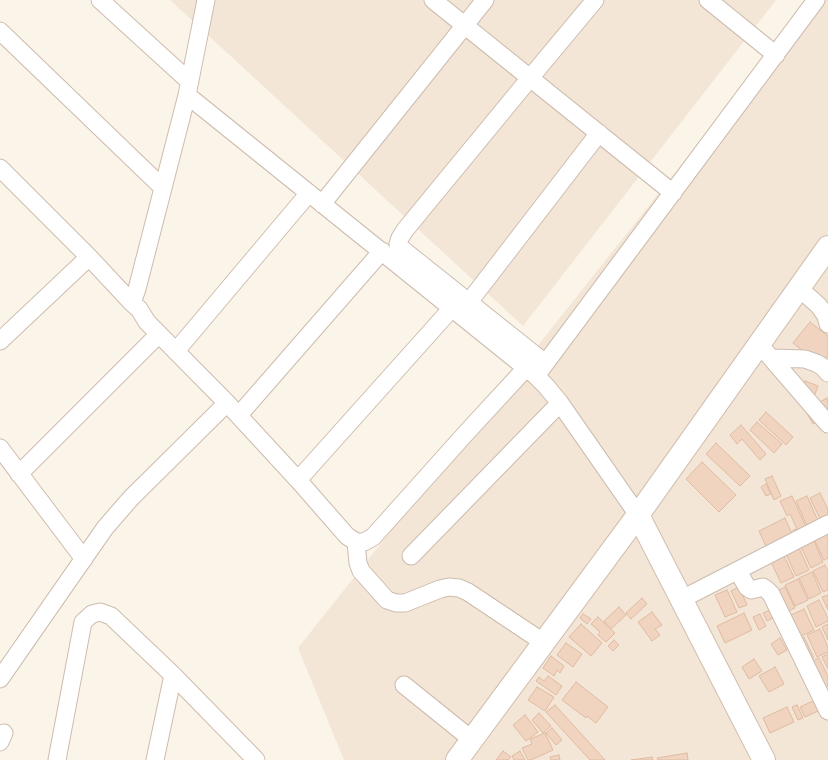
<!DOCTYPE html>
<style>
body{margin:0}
canvas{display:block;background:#fbf4e8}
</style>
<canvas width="828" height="760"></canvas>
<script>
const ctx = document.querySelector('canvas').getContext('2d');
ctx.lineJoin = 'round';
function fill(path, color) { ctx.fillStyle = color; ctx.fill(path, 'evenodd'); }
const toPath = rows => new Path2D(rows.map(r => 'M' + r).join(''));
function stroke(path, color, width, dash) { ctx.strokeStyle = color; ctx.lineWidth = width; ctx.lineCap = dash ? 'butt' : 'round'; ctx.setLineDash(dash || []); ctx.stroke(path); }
fill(toPath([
 [170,0,776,0,523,326],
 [812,0,828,0,828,760,344,760,298,648]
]), '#f3e6d6');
const building = toPath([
 [810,322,828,336,828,356,820,365,793,343,810,322],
 [805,381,818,386,811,405,798,401,805,381],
 [827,398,828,400,828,417,813,424,805,410,827,398],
 [766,412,793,437,786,445,759,420,766,412],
 [757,422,782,444,774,453,750,430,757,422],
 [741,425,766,454,760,460,742,439,737,444,730,435,741,425],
 [716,443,750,476,740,486,706,454,716,443],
 [702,462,736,495,719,512,686,479,702,462],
 [772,476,781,496,774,500,765,479,772,476],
 [766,484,771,494,766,496,761,487,766,484],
 [820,493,828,509,828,530,826,531,810,498,820,493],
 [792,496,811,538,799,543,793,530,797,529,790,514,787,516,780,501,792,496],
 [807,496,823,532,812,537,796,501,807,496],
 [785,518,797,545,771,557,759,531,785,518],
 [827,533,828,535,828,558,824,560,814,539,827,533],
 [814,541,823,562,811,568,801,547,814,541],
 [799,548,809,570,796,576,786,554,799,548],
 [784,556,794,577,781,583,771,562,784,556],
 [825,565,828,571,828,590,823,592,813,571,825,565],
 [812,572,821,593,809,599,799,578,812,572],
 [798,579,808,600,795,606,785,585,798,579],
 [739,587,747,605,739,608,731,591,739,587],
 [785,587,795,608,784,613,775,592,785,587],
 [727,590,737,612,725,617,715,595,727,590],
 [828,595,828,610,822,597,828,595],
 [642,598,647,604,631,619,626,613,642,598],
 [819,600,828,618,828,621,816,627,807,606,819,600],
 [619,607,626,615,611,629,604,621,619,607],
 [804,609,814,630,801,636,791,615,804,609],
 [770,610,773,618,767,621,763,613,770,610],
 [652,612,662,625,655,629,660,635,652,641,638,622,652,612],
 [744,613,752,630,725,643,717,626,744,613],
 [583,614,591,619,587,624,580,618,583,614],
 [760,614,766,626,759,630,753,617,760,614],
 [598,617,615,633,606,642,598,635,600,632,591,624,598,617],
 [581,624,602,643,591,656,569,637,581,624],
 [828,624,828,640,822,627,828,624],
 [820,629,828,647,828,652,817,657,807,635,820,629],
 [804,637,814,658,801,664,792,642,804,637],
 [780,638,787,650,778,655,771,644,780,638],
 [614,640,619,645,613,651,608,646,614,640],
 [566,643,582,654,573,667,557,655,566,643],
 [828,654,828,669,822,657,828,654],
 [551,656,564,666,560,673,557,670,554,676,543,668,551,656],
 [819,658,828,676,828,686,812,694,800,667,819,658],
 [754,659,762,671,749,679,742,667,754,659],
 [775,667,784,684,769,692,759,676,775,667],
 [548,676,562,686,556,695,536,681,539,677,544,681,548,676],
 [576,682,608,707,596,723,587,716,586,718,562,700,576,682],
 [537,687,554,697,545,711,528,700,537,687],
 [813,701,818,711,805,717,800,707,813,701],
 [555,705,605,760,590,760,546,712,555,705],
 [797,705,803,718,798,720,792,707,797,705],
 [787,707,794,722,770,733,763,718,787,707],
 [539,713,551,726,543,733,532,720,539,713],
 [525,715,538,732,526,741,513,725,525,715],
 [552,728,562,740,556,745,546,733,552,728],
 [545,733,553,750,531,760,528,760,522,748,532,744,530,739,545,733],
 [503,751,511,757,508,760,496,760,503,751],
 [520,751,525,760,514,760,512,756,520,751],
 [687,753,688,760,658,760,657,758,687,753],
 [559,755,560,760,551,760,550,757,559,755],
 [652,757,653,760,631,760,652,757]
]);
fill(building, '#f0d4c0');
stroke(building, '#e1bba2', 1);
const street = toPath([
 [100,0,190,82],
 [433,0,673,193],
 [708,0,776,55],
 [0,31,163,188],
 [187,95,536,376,546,386,560,403,638,515],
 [0,168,89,257,132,303],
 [322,204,485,0],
 [799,288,819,306,826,316,828,324],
 [469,302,599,133],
 [0,341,89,257],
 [759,344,828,424],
 [176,351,309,193],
 [772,358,805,359,816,363,823,367,828,373],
 [545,363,402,249,398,244,400,238,405,230,530,78,595,0],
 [539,372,816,0],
 [227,403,298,480,347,536,356,542,364,542,373,537,466,433,526,368],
 [239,415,382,251],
 [0,448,84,559],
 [19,474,159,334],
 [298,480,452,308],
 [356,542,358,563,361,571,387,600,396,603,405,603,440,589,449,587,459,588,468,592,543,642],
 [411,556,560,403],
 [738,571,747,587,751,590,763,587,767,590,771,594,828,711],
 [682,599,828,524],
 [0,679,105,528,131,498,227,403,147,322,139,309,132,303,137,289,187,95,206,0],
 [404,685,471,739],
 [0,742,4,733],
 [57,760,83,622,92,614,100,612,111,616,173,675,256,760],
 [155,760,173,675]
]);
const secondary = toPath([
 [638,515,764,760],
 [457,760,638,515,828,247]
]);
stroke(street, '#cdbcae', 19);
stroke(secondary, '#d2beae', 24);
stroke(street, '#fff', 17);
stroke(secondary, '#fff', 22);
</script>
